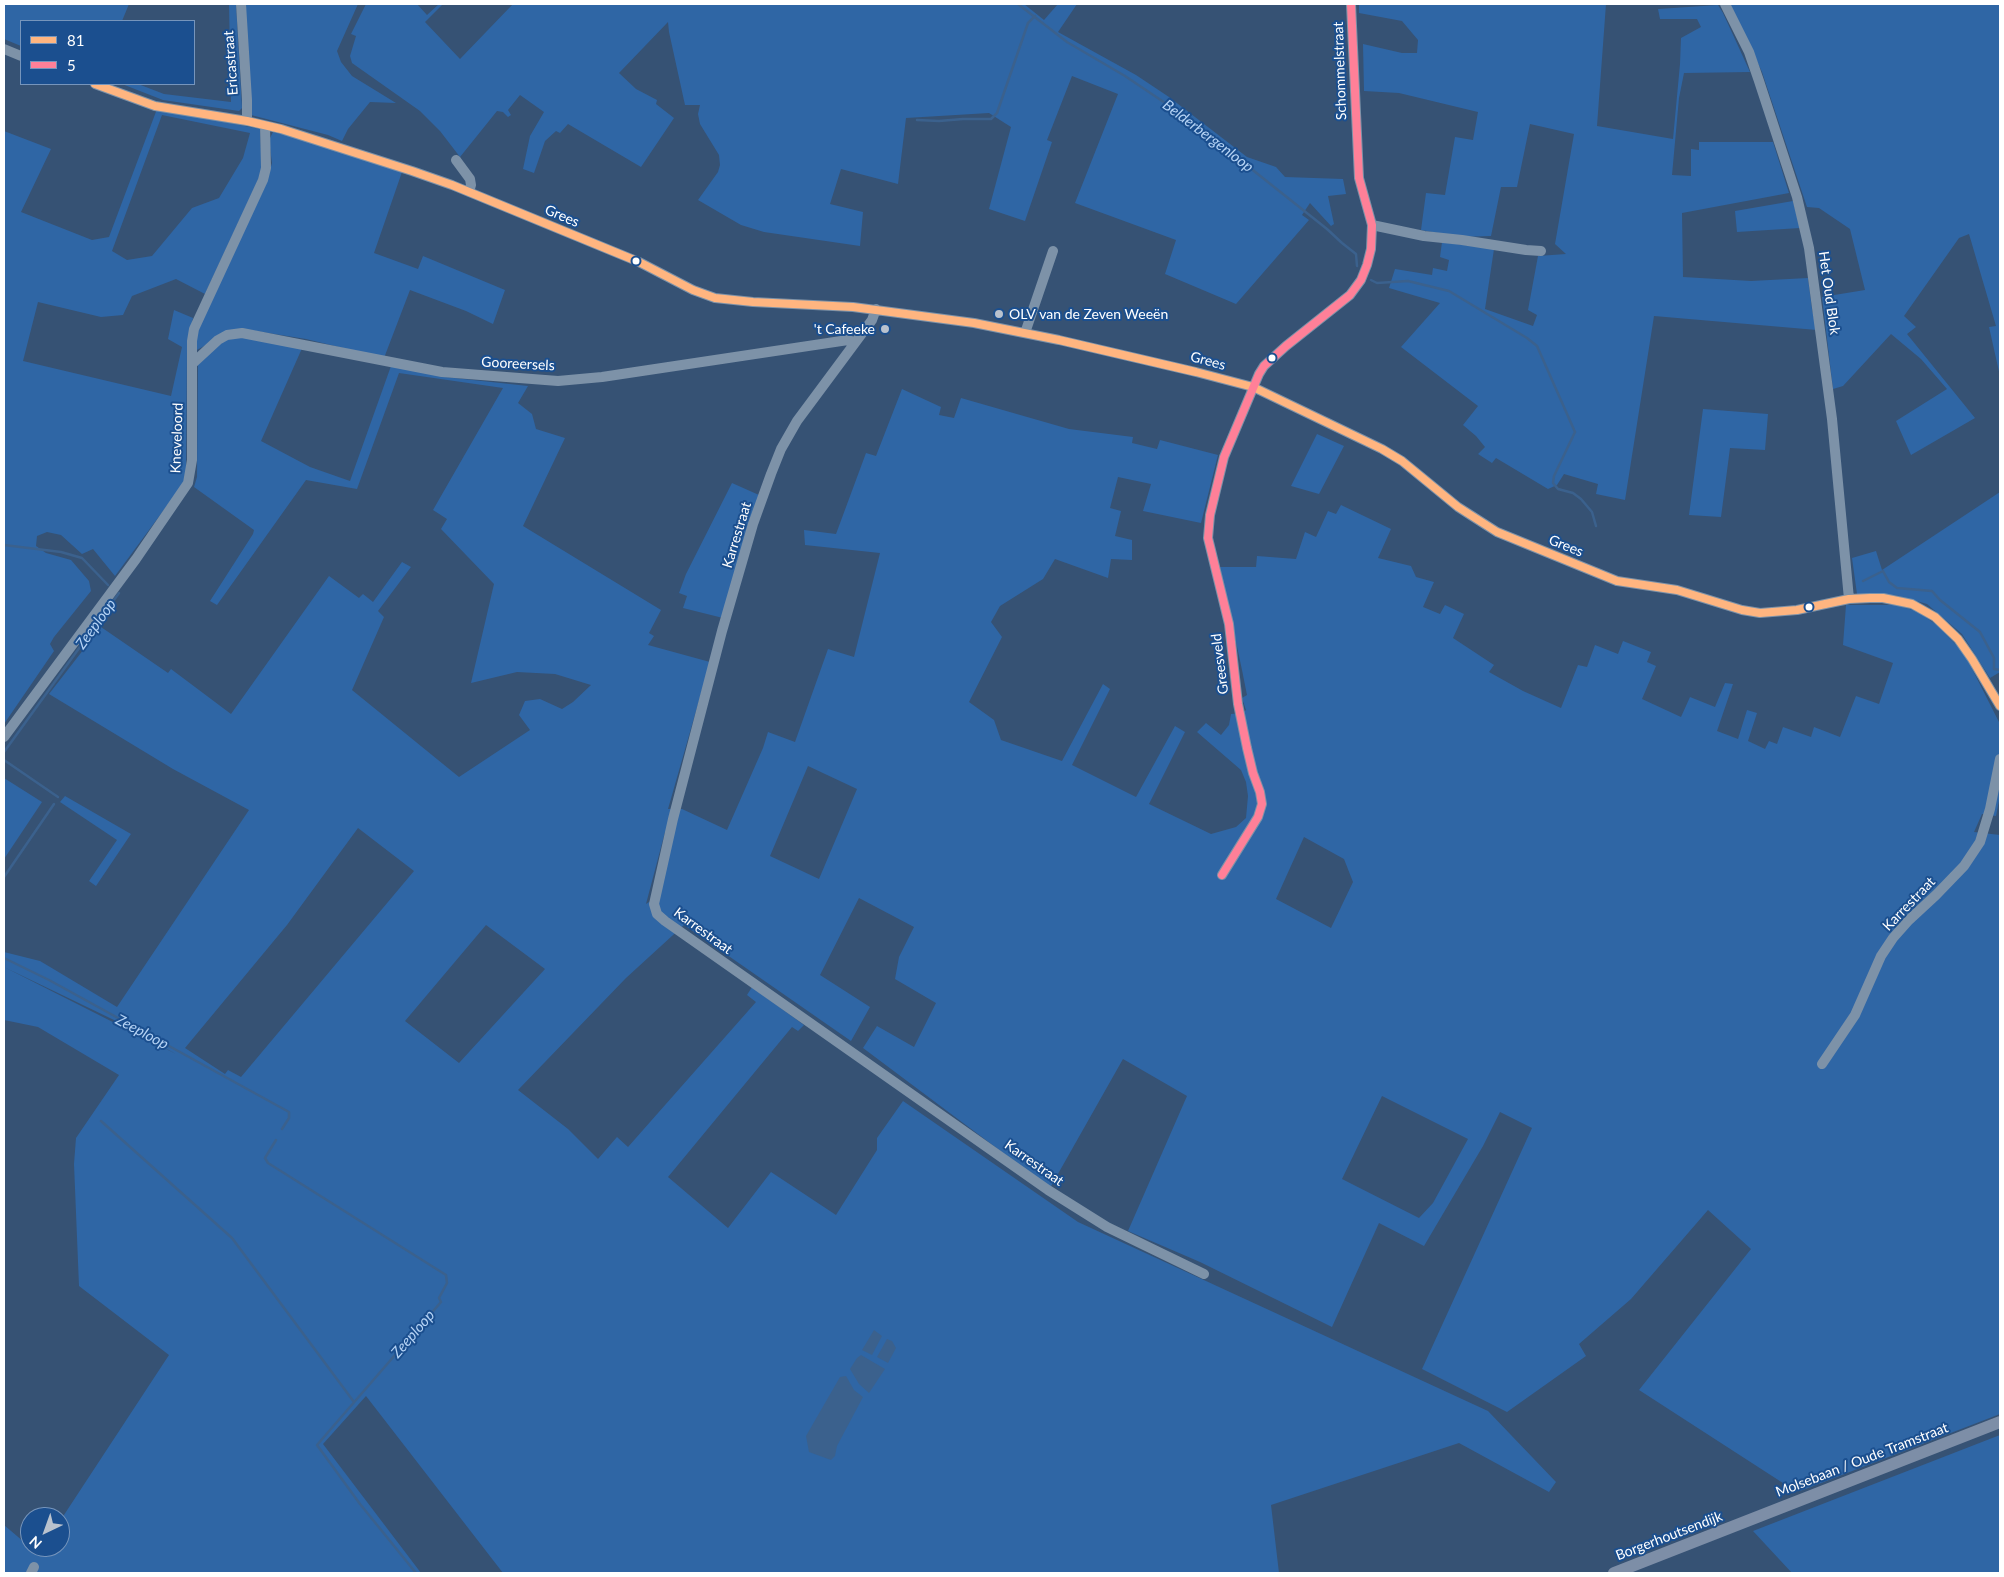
<!DOCTYPE html>
<meta charset="utf-8">
<style>
body{margin:0}
#map{position:relative;width:2004px;height:1577px;overflow:hidden;background:#365274;font-family:Lato,sans-serif}
canvas{display:block}
.frame{position:absolute;inset:0;border:5px solid #fff;pointer-events:none}
.legend{position:absolute;left:20px;top:20px;width:175px;height:65px;box-sizing:border-box;background:#1b4f8f;border:1px solid #7695bc;margin:0;padding:6px 9px;list-style:none;font-size:15px;color:#fff}
.legend li{display:flex;align-items:center;gap:10px;height:25px}
.legend b{width:25px;border:1px solid #7695bc}
.north{position:absolute;left:20px;top:1507px;width:50px;height:50px;box-sizing:border-box;background:#1b4f8f;border:1px solid #7695bc;border-radius:50%;rotate:222deg;font-size:14px;font-weight:700;line-height:20px;text-align:center;color:#fff}
.north::after{content:'';display:block;margin:auto;width:18px;height:22px;background:#b9c2ce;clip-path:polygon(50% 0,100% 100%,50% 72%,0 100%)}
</style>
<div id="map">
<canvas width="2004" height="1577"></canvas>
<div class="frame"></div>
<ul class="legend">
<li><b style="height:6px;background:#ffb580"></b>81</li>
<li><b style="height:6px;background:#ff8098"></b>5</li>
</ul>
<div class="north">N</div>
</div>
<script>
const ctx = document.querySelector('canvas').getContext('2d');
ctx.lineJoin = 'round';
function fill(path, color) { ctx.fillStyle = color; ctx.fill(path, 'evenodd'); }
const toPath = rows => new Path2D(rows.map(r => 'M' + r).join(''));
function stroke(path, color, width, dash) { ctx.strokeStyle = color; ctx.lineWidth = width; ctx.lineCap = dash ? 'butt' : 'round'; ctx.setLineDash(dash || []); ctx.stroke(path); }
function drawText(font, color, halo, rows, align = 'center') {
  ctx.font = font + ' Lato,sans-serif'; ctx.lineWidth = 4; ctx.setLineDash([]); ctx.textBaseline = 'middle'; ctx.strokeStyle = halo; ctx.fillStyle = color; for (const [text, x, y, turn = 0] of rows) {
    ctx.save(); ctx.translate(x, y); ctx.rotate((+turn || 0) * Math.PI / 180); ctx.textAlign = isNaN(turn) ? turn : align; if (halo) ctx.strokeText(text, 0, 0); ctx.fillText(text, 0, 0); ctx.restore();
  }
}
fill(toPath([
 [4,4,129,4,122,21,21,21,21,46,4,39],
 [229,4,236,4,242,108,239,111,163,100,122,84,138,84,164,94,231,102],
 [245,4,358,4,337,51,341,62,352,76,396,103,370,102,348,129,342,141,328,135,251,115],
 [366,4,417,4,427,15,439,4,443,4,425,22,460,59,513,4,1024,4,1044,20,1058,4,1077,4,1058,32,1136,75,1169,97,1247,157,1276,167,1285,177,1343,179,1346,194,1328,196,1334,224,1331,226,1310,203,1302,215,1309,220,1236,304,1165,274,1176,240,1075,203,1118,94,1072,76,1047,140,1052,142,1025,221,989,209,1011,127,989,113,906,118,898,184,841,169,830,204,863,212,860,246,764,232,741,225,698,200,718,172,720,165,719,155,700,124,698,114,700,105,685,105,669,32,668,22,619,73,636,89,657,100,656,104,674,118,641,167,568,124,560,133,556,131,545,141,534,173,523,169,530,136,544,112,520,95,508,110,511,115,508,117,503,112,497,111,460,157,440,131,420,111,352,63,350,56,356,36,351,34],
 [1359,4,1606,4,1597,126,1673,139,1680,64,1681,38,1701,27,1697,19,1660,19,1658,9,1718,5,1723,13,1750,72,1684,73,1679,98,1672,175,1691,176,1691,149,1699,150,1699,142,1773,142,1789,193,1682,213,1683,277,1751,281,1808,278,1812,309,1817,330,1654,316,1625,500,1596,494,1598,484,1564,474,1557,485,1548,489,1496,458,1492,463,1478,454,1485,447,1476,436,1463,425,1478,406,1401,347,1440,303,1389,288,1395,269,1432,275,1433,268,1447,271,1449,260,1440,257,1442,242,1494,249,1485,309,1533,326,1537,315,1528,310,1538,256,1566,254,1555,244,1574,134,1530,124,1517,187,1501,187,1491,236,1460,237,1421,230,1426,193,1445,195,1455,137,1473,140,1478,112,1399,93,1364,91,1363,44,1402,53,1417,53,1418,40,1402,21,1359,13],
 [1730,4,2000,4,2000,376,1989,327,1996,326,1969,234,1959,238,1904,316,1916,327,1907,334,1975,418,1911,455,1896,421,1947,389,1921,359,1891,334,1843,386,1833,389,1822,297,1865,290,1850,229,1819,208,1807,207,1762,72],
 [157,109,260,129,262,172,205,294,176,279,132,296,123,315,101,317,38,302,23,361,171,396,182,347,168,339,174,310,193,318,187,349,186,480,115,576,93,549,82,554,61,535,47,532,37,536,36,546,46,553,71,560,89,581,91,591,54,637,50,644,54,651,4,724,4,131,51,149,21,212,92,240,109,237],
 [162,115,250,133,243,158,219,198,192,208,152,256,127,260,112,251],
 [273,132,306,140,402,172,374,253,418,269,423,256,505,290,493,324,466,311,410,290,384,358,306,339,249,330,208,344,195,351,198,327,266,184,272,163,269,140],
 [1793,201,1800,228,1737,232,1735,211],
 [242,336,303,346,261,441,310,467,350,481,391,366,445,377,528,386,518,403,532,414,536,429,565,438,523,526,661,610,649,633,654,636,648,645,710,662,668,809,682,809,727,830,763,748,768,732,795,742,828,649,854,657,880,553,805,545,804,530,836,534,866,453,876,456,902,389,941,407,939,415,954,418,961,398,1069,429,1133,437,1132,443,1157,449,1160,440,1218,455,1201,523,1143,511,1151,484,1118,477,1110,508,1121,511,1115,536,1132,540,1132,560,1111,559,1108,578,1055,559,1043,579,1000,606,991,622,1002,637,969,702,994,720,1001,740,1062,761,1103,684,1110,689,1072,765,1136,797,1175,726,1185,732,1149,804,1211,834,1236,827,1246,818,1248,796,1246,782,1241,770,1197,732,1206,723,1221,735,1229,725,1231,714,1242,713,1246,710,1242,698,1247,695,1242,670,1220,567,1256,567,1257,556,1296,559,1305,532,1316,537,1328,511,1336,514,1341,505,1391,529,1378,558,1411,566,1416,577,1434,582,1423,607,1440,614,1445,605,1464,614,1453,638,1494,665,1489,672,1523,691,1561,708,1578,665,1587,667,1595,645,1618,654,1623,641,1651,652,1647,662,1656,666,1642,699,1681,717,1690,697,1715,707,1725,683,1733,684,1717,731,1738,739,1747,710,1757,713,1748,741,1765,749,1769,741,1777,744,1783,727,1811,737,1814,727,1840,737,1856,696,1879,704,1893,663,1843,645,1846,605,1895,605,1917,611,1938,626,1964,653,2000,724,2000,796,1996,816,1982,814,1974,832,2000,835,2000,1414,1803,1490,1793,1492,1786,1485,1639,1390,1751,1249,1708,1210,1631,1299,1579,1344,1586,1356,1507,1412,1422,1369,1532,1128,1500,1112,1483,1146,1424,1246,1379,1223,1332,1327,1200,1262,1128,1231,1187,1096,1123,1059,1050,1188,863,1048,877,1026,914,1047,936,1003,895,979,899,957,914,927,859,898,820,975,870,1007,851,1041,684,925,626,978,518,1090,568,1129,598,1159,617,1137,628,1147,756,1002,747,995,752,987,804,1025,798,1031,792,1027,668,1177,728,1228,771,1172,836,1215,877,1150,877,1138,903,1101,1078,1222,1488,1411,1556,1482,1549,1492,1459,1443,1271,1505,1279,1573,503,1573,366,1396,323,1444,421,1573,4,1573,4,1525,37,1553,42,1547,60,1547,60,1521,169,1355,79,1286,74,1164,76,1138,119,1075,38,1027,4,1020,4,952,40,961,117,1007,249,810,173,769,49,694,101,627,168,673,171,669,231,714,329,576,359,598,363,594,373,602,402,562,411,567,378,611,384,617,352,690,459,777,530,730,519,715,525,701,540,699,562,709,573,702,591,685,555,674,517,672,471,683,494,584,441,529,447,519,433,510,503,388,399,373,357,489,306,480,217,605,210,601,253,534,254,530,194,487,197,477,198,363,219,342],
 [808,766,857,789,819,879,770,856],
 [358,828,414,871,241,1077,228,1070,225,1074,185,1048,287,925],
 [665,832,673,832,658,896,646,904],
 [1304,837,1344,859,1353,882,1331,928,1276,899],
 [486,925,545,969,459,1063,405,1021],
 [4,967,114,1020,176,1054],
 [1382,1096,1468,1139,1433,1203,1419,1218,1342,1179],
 [1703,409,1768,414,1765,450,1730,448,1721,517,1689,515],
 [1317,434,1344,446,1319,494,1291,486],
 [732,483,759,495,723,618,683,608,687,596,679,593,686,574],
 [2000,492,2000,672,1990,678,1962,634,1927,604,1895,595,1857,594,1852,558,1876,551,1882,570],
 [4,778,42,802,4,859],
 [65,796,131,834,96,886,89,881,117,840,60,802],
 [2000,1435,2000,1573,1792,1573,1753,1531]
]), '#2f66a5');
fill(toPath([
 [874,1330,882,1336,872,1355,862,1350],
 [887,1339,892,1341,896,1348,888,1363,877,1357],
 [861,1355,885,1369,869,1393,859,1384,850,1369,857,1358],
 [846,1376,854,1390,863,1397,837,1446,835,1456,831,1460,809,1452,806,1436,840,1377]
]), '#3b618d');
stroke(toPath([
 [1018,4,1067,42,1125,76,1186,117,1327,229,1342,243,1356,254,1357,266],
 [917,120,939,121,963,119,991,119,997,113,1028,23,1035,16],
 [1371,280,1377,283,1408,281,1449,291,1527,338,1537,346,1575,432,1554,476,1553,483,1558,489,1573,493,1581,499,1592,512,1596,526],
 [4,545,61,552,82,558,108,585],
 [1863,581,1883,571,1889,582,1897,588,1932,591,1940,600,1980,632,1994,658,1994,669,2000,670],
 [4,752,119,593],
 [4,760,58,797],
 [4,877,54,804],
 [4,958,49,980,289,1112,289,1118,282,1129],
 [101,1121,232,1238,354,1402],
 [276,1140,265,1158,268,1163,446,1275,447,1283,439,1298,441,1302,317,1445,360,1504,416,1573]
]), '#3b618d', 2.5);
stroke(toPath([
 [241,4,247,100,247,121],
 [1725,4,1749,52,1759,81,1797,197,1809,248,1832,419,1849,599],
 [4,49,21,56],
 [95,84,155,106,247,121,281,129,412,171,452,185,639,262,693,290,715,298,753,302,853,307,974,323,1059,340,1196,372,1253,387,1382,449,1402,461,1458,507,1497,532,1617,581,1677,590,1742,610,1760,613,1797,610,1849,599,1870,598,1883,598,1912,604,1935,617,1958,639,1972,659,2000,706],
 [456,160,470,179,471,185,469,192],
 [1372,225,1424,236,1462,240,1526,250,1541,251],
 [876,309,872,320,797,421,781,449,771,474,753,524,722,631,673,819,654,904,657,914,665,921,1048,1190,1107,1227,1204,1274],
 [1025,333,1053,251],
 [192,364,218,340,227,335,242,333,442,372,558,381,602,377,848,340,855,342],
 [4,737,136,559,188,483,192,460,192,341,194,329,263,180,266,168,265,126],
 [1222,875,1258,817,1262,804,1260,792,1253,773,1247,748,1238,704,1229,624,1208,538,1210,515,1224,457,1259,374,1264,366,1286,346,1350,295,1361,280,1367,265,1371,249,1372,225,1359,178,1351,4],
 [1822,1064,1855,1015,1881,956,1893,938,1909,920,1936,895,1964,866,1980,842,1990,809,2000,759],
 [31,1573,34,1567]
]), '#7d92a8', 10);
stroke(toPath([
 [1614,1573,2000,1422]
]), '#7d8ea7', 12);
stroke(toPath([
 [95,84,155,106,247,121,281,129,412,171,452,185,639,262,693,290,715,298,753,302,853,307,974,323,1059,340,1196,372,1253,387,1382,449,1402,461,1458,507,1497,532,1617,581,1677,590,1742,610,1760,613,1797,610,1849,599,1870,598,1883,598,1912,604,1935,617,1958,639,1972,659,2000,706]
]), '#ffb580', 8);
stroke(toPath([
 [1222,875,1258,817,1262,804,1260,792,1253,773,1247,748,1238,704,1229,624,1208,538,1210,515,1224,457,1259,374,1264,366,1286,346,1350,295,1361,280,1367,265,1371,249,1372,225,1359,178,1351,4]
]), '#ff8098', 8);
for (const [x, y, r, color] of [
 [636,261,4.5,"#fff"],
 [999,314,5,"#b9c2ce"],
 [885,329,5,"#b9c2ce"],
 [1272,358,4.5,"#fff"],
 [1809,607,4.5,"#fff"]
]) { const dot = new Path2D(); dot.arc(x, y, r, 0, 2 * Math.PI); ctx.fillStyle = color; ctx.fill(dot); stroke(dot, '#1b4f8f', 2); }
drawText('14px', '#fff', '#1b4f8f', [
 ["Ericastraat",231,63,-94],
 ["Schommelstraat",1340,71,-92],
 ["Grees",562,216,23],
 ["Het Oud Blok",1829,293,82],
 ["Grees",1208,361,15],
 ["Gooreersels",518,364,3],
 ["Kneveloord",177,438,-88],
 ["Karrestraat",737,535,-73],
 ["Grees",1566,546,22],
 ["Greesveld",1220,664,-97],
 ["Karrestraat",1909,904,-46],
 ["Karrestraat",703,931,36],
 ["Karrestraat",1034,1163,35],
 ["Molsebaan / Oude Tramstraat",1862,1460,-21],
 ["Borgerhoutsendijk",1669,1536,-21]
]);
drawText('14px', '#fff', '#1b4f8f', [
 ["OLV van de Zeven Weeën",1009,314],
 ["'t Cafeeke",875,329,"right"]
], 'left');
drawText('italic 15px', '#b5d3f5', '#1b4f8f', [
 ["Belderbergenloop",1208,136,37],
 ["Zeeploop",96,624,-54],
 ["Zeeploop",142,1032,28],
 ["Zeeploop",413,1334,-49]
]);
</script>
